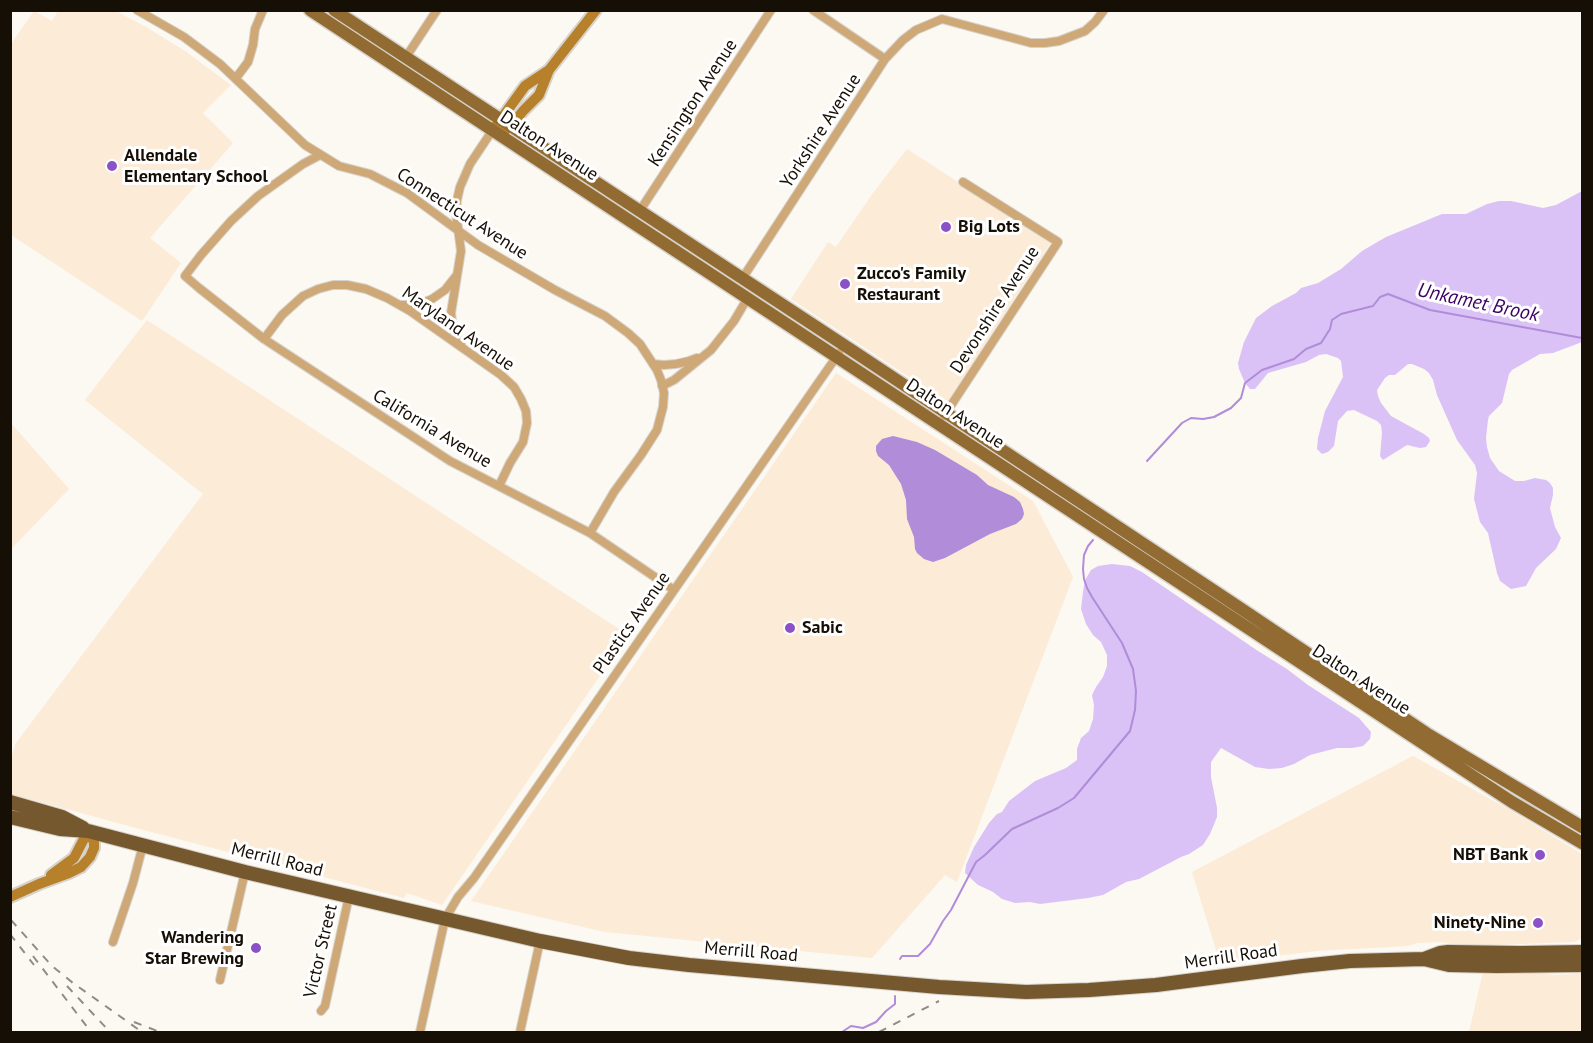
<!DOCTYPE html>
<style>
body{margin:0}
#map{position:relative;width:1593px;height:1043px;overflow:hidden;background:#fcf8f2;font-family:"PT Sans",sans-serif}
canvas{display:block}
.frame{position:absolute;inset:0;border:12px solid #160f06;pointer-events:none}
</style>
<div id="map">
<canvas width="1593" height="1043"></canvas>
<div class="frame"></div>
</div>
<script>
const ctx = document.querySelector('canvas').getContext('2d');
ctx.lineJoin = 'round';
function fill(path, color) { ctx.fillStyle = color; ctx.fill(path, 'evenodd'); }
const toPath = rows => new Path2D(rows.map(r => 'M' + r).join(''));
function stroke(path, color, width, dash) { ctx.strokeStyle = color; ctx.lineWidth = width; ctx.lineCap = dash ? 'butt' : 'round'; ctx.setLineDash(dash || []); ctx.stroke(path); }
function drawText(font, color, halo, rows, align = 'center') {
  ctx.font = font + ' "PT Sans",sans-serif'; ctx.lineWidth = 6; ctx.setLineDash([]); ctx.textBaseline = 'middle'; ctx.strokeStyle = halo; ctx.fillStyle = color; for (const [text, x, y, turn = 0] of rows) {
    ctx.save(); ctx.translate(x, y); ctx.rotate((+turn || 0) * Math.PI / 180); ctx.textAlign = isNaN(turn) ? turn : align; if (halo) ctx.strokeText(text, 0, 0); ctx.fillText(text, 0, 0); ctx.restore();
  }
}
fill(toPath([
 [34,11,52,21,58,11,116,11,146,27,185,51,231,85,203,113,233,143,150,238,181,263,142,321,11,235,11,44],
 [907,149,1051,242,947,402,791,299,828,242,836,247,873,193],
 [147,320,628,635,442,905,407,893,404,898,136,828,11,794,11,758,16,743,203,494,85,400],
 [836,373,1033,501,1073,577,957,882,945,875,872,958,605,932,471,901],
 [10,422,69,489,11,549,10,549],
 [1413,756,1510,810,1582,854,1582,938,1574,942,1462,946,1441,942,1417,943,1408,946,1316,951,1220,963,1192,872],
 [1582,971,1582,1032,1469,1032,1483,972,1536,972,1553,975,1571,974]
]), '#fbebd7');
fill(toPath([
 [1582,191,1582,342,1553,353,1540,354,1512,370,1509,374,1502,403,1489,416,1488,420,1486,438,1487,447,1490,458,1499,471,1515,481,1524,481,1535,478,1546,480,1550,483,1553,488,1553,495,1550,508,1555,527,1561,538,1556,549,1536,568,1526,586,1511,589,1500,581,1497,573,1488,533,1480,522,1474,499,1477,473,1475,465,1457,440,1437,395,1433,380,1429,373,1424,369,1412,364,1408,364,1395,375,1389,375,1385,378,1377,390,1378,396,1381,403,1391,416,1424,434,1429,438,1430,441,1426,447,1420,448,1407,445,1383,460,1380,456,1382,433,1381,425,1377,421,1354,410,1347,411,1338,421,1334,446,1328,452,1322,454,1317,449,1318,438,1325,411,1343,377,1341,361,1338,358,1326,354,1319,355,1306,362,1268,373,1255,389,1250,389,1245,383,1239,369,1238,363,1244,342,1256,318,1272,306,1296,293,1301,288,1318,283,1341,269,1362,251,1386,237,1442,214,1466,214,1487,204,1499,201,1511,201,1543,208,1556,205],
 [1112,564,1130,566,1142,572,1258,651,1287,669,1308,685,1359,718,1371,732,1370,739,1363,746,1352,748,1337,748,1310,755,1294,764,1282,768,1269,769,1255,767,1221,748,1211,762,1211,777,1217,808,1217,817,1210,834,1203,845,1189,854,1181,857,1139,879,1126,882,1103,895,1088,898,1040,904,1030,902,1015,903,1002,899,993,892,978,885,965,873,966,865,974,847,989,823,997,814,1002,812,1009,801,1035,781,1066,768,1077,760,1077,749,1081,738,1089,731,1093,719,1094,705,1092,695,1096,687,1103,677,1107,666,1107,655,1101,642,1093,635,1086,624,1081,609,1083,592,1085,580,1091,570,1098,566]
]), '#dac2f7');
fill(toPath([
 [893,436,917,442,935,450,977,475,988,485,1014,497,1020,502,1023,509,1024,514,1022,519,1016,524,990,534,945,558,933,562,924,559,917,553,915,549,914,537,907,519,906,500,901,484,889,465,878,456,876,451,876,446,882,439]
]), '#b08cd9');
stroke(toPath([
 [1147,461,1182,423,1191,418,1203,419,1214,417,1231,408,1241,398,1245,383,1262,370,1294,359,1306,349,1321,343,1330,329,1332,320,1341,314,1373,306,1380,297,1388,294,1430,310,1582,338],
 [900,959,902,956,918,956,930,944,943,921,951,910,976,862,985,855,1012,829,1058,808,1074,798,1130,731,1135,710,1136,691,1133,669,1122,643,1092,597,1087,588,1084,579,1083,569,1084,555,1088,546,1093,540],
 [842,1032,851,1026,863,1028,876,1022,886,1011,895,1004,895,996]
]), '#b08cd9', 2);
const street = toPath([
 [137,10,184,37,220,64,305,145,339,166,370,174,407,193,478,245,555,290,605,316,628,333,640,344,657,370,661,380,664,393,663,407,657,430,641,455,614,492,590,533],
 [813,10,885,59],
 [406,57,437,10],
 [236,78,248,62,253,45,255,29,263,10],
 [320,155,303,164,258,196,231,221,201,255,185,276,199,288,264,339,450,461,590,533,674,590],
 [639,212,771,10],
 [742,279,885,59,903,40,916,30,942,19,1031,43,1045,43,1059,41,1085,31,1095,22,1104,10],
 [401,305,418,305,432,299,445,290,456,276],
 [264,339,282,315,303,296,318,289,333,285,347,285,366,289,387,298,410,311,501,375,514,387,521,399,526,411,527,423,523,442,510,463,499,486],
 [461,345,453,328,451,313,461,251,456,213,457,200,460,187,470,164,492,131],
 [653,364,664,365,676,364,689,361,697,358],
 [662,386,674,380,711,350,734,321,747,299],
 [944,416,1058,242,963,182],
 [113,942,133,883,143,845],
 [220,980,245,872],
 [321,1011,325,1006,349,896],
 [420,1032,445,919,458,897,474,878,839,353],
 [520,1032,540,941]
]);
const secondary = toPath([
 [496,126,525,86,549,70,596,10],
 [504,131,511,126,523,111,539,95,549,70],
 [51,875,74,858,88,831],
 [10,897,39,884,69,873,81,867,90,857,94,848,94,842,88,831]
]);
const primary = toPath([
 [310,10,1512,802,1582,843],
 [334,10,856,353,1243,610,1429,735,1582,827]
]);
const highway = toPath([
 [10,802,62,817,83,828],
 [10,817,60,829,88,831,245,872,540,941,629,958,689,965,939,987,1026,992,1089,990,1156,985,1302,966,1350,961,1424,959,1449,965,1497,966,1582,965],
 [1424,959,1440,953,1448,952,1521,953,1582,952]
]);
stroke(street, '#d7d3cc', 10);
stroke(secondary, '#d7d3cc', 14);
stroke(primary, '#d7d3cc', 15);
stroke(highway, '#d7d3cc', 16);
stroke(street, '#cea977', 8);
stroke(secondary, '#b7802a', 10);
stroke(primary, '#926b32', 12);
stroke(highway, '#75582e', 14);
stroke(toPath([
 [11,920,52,966,73,983,142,1032],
 [10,934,34,965],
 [33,956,91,1032],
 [67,986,110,1032],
 [134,1022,160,1032],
 [879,1032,939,1001]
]), '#908b84', 2, [8, 8]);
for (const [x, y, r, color] of [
 [112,166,6,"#8d51c7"],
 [946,227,6,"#8d51c7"],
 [845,284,6,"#8d51c7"],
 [790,628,6,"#8d51c7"],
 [1540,855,6,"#8d51c7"],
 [1538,923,6,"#8d51c7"],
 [256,948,6,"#8d51c7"]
]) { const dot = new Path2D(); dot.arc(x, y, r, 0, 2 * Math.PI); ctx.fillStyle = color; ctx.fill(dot); stroke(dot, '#fff', 2); }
drawText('18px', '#160f06', '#fff', [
 ["Kensington Avenue",693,103,-57],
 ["Yorkshire Avenue",821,131,-57],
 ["Dalton Avenue",549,146,33],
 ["Connecticut Avenue",462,214,33],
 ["Devonshire Avenue",995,310,-57],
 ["Maryland Avenue",458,329,35],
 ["Dalton Avenue",955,414,33],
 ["California Avenue",432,429,31],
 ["Plastics Avenue",632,623,-55],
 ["Dalton Avenue",1361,680,33],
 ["Merrill Road",277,860,14],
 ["Victor Street",321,951,-77],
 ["Merrill Road",751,952,5],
 ["Merrill Road",1231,957,-8]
]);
drawText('bold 18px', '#160f06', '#fff', [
 ["Allendale",124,156],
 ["Elementary School",124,177],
 ["Big Lots",958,227],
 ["Zucco's Family",857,274],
 ["Restaurant",857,295],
 ["Sabic",802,628],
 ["NBT Bank",1528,855,"right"],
 ["Ninety-Nine",1526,923,"right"],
 ["Wandering",244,938,"right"],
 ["Star Brewing",244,959,"right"]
], 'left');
drawText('italic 20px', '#3c0363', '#fff', [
 ["Unkamet Brook",1478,303,12]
]);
</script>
